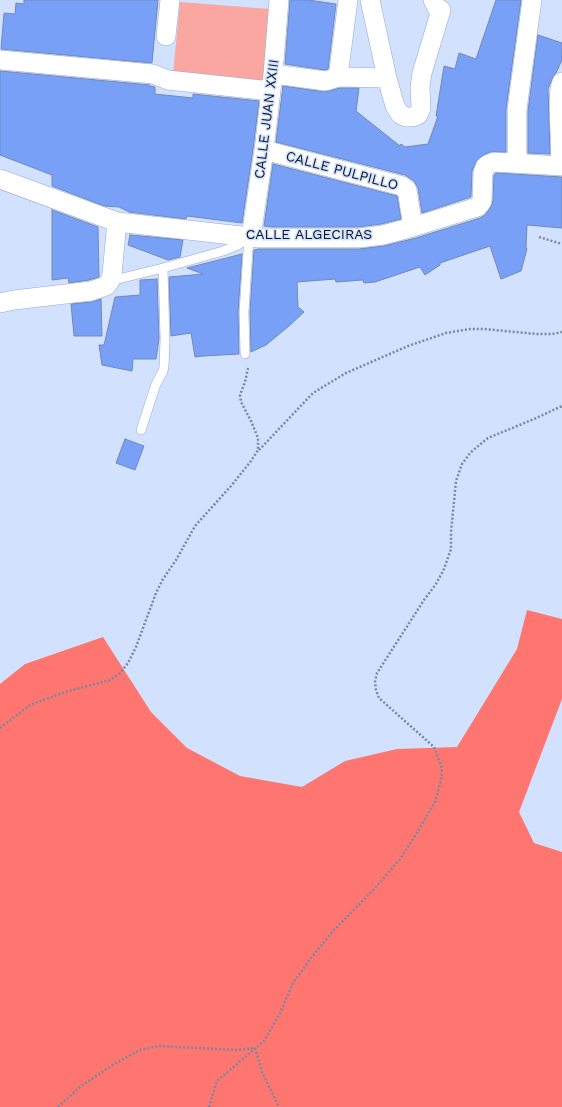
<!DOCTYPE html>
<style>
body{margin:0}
canvas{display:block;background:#d2e1fe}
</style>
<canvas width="562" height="1107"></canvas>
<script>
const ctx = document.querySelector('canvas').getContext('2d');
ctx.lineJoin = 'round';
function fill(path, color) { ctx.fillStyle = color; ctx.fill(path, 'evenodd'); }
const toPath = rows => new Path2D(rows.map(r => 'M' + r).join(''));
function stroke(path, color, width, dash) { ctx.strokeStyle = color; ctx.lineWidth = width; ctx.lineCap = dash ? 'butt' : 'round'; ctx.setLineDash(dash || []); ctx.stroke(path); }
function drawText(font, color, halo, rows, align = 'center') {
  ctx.font = font + ' "Work Sans",sans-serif'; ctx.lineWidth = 3; ctx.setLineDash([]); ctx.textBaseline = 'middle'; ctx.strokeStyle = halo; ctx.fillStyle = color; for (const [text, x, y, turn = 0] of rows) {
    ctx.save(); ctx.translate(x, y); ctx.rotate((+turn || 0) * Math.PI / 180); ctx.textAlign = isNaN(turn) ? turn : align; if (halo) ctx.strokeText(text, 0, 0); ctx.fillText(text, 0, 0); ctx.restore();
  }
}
fill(toPath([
 [180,2,270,9,263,83,173,74]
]), '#faa7a1');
fill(toPath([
 [527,610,562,619,562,699,519,812,534,843,562,852,562,1107,0,1107,0,684,25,664,103,637,151,712,187,748,240,776,302,787,345,761,397,749,457,747,517,649]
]), '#ff7671');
const building = toPath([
 [24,0,158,0,152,63,1,49,4,13,15,14,16,3,24,4,24,0],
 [290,0,308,0,336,4,328,69,325,70,285,64,290,0],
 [496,0,521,0,506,109,506,152,490,152,483,155,476,161,472,171,471,197,422,213,418,188,414,181,405,175,276,142,283,86,325,92,340,88,359,88,356,111,400,146,401,144,405,147,428,144,438,116,436,116,444,66,455,69,459,53,476,59,496,0],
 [538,35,562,43,562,60,556,73,552,79,548,89,550,154,528,153,528,111,538,35],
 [0,71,150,85,150,86,155,87,155,94,193,98,193,94,259,101,253,149,242,223,187,216,186,219,129,212,119,207,104,206,52,186,52,175,0,155,0,71],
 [273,164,397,196,401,219,381,224,358,227,272,227,264,226,273,164],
 [496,173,562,177,562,228,527,225,526,247,527,249,521,271,501,279,490,246,440,263,440,265,425,275,420,267,375,282,364,283,363,280,336,282,335,279,297,282,298,307,304,312,289,326,266,345,251,352,250,312,254,250,258,249,359,249,384,246,416,238,480,218,485,215,491,207,493,201,494,175,496,173],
 [52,210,98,227,99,277,89,280,69,283,68,278,52,280,52,210],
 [130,235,183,240,180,257,168,260,128,245,130,235],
 [242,254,238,312,239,354,204,356,195,357,191,333,171,336,169,277,203,274,187,268,242,254],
 [157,279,159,339,156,359,133,359,132,371,102,365,99,345,104,345,115,297,140,295,140,280,157,279],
 [101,299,102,336,74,336,71,304,92,302,101,299],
 [125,439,144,446,135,470,116,463,125,439]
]);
fill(building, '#77a0f6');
stroke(building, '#7389b5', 1);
const service = toPath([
 [110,281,163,268,223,251,238,245,248,239],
 [245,354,244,312,248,250,251,237],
 [141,430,156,384,163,371,164,367,165,339,163,268]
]);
const minor = toPath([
 [166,36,170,0],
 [0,60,153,74,168,80,271,91],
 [273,74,326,81,338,77,348,0],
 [338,77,387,78,370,0],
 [387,78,395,106,400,114,406,117,412,117,418,115,421,108,420,87,422,73,441,10,437,8,433,0],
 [264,150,402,186,407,190,413,227],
 [517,163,517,110,520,87,532,0],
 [561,166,559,104,560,88,562,82],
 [0,179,117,222,259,238,359,238,383,235,413,227,477,207,480,204,482,201,483,172,486,166,489,164,494,162,562,166],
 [251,237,264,150,273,74,279,0],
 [0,303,14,300,91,291,106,286,110,281,112,274,117,222]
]);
stroke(service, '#92a9d7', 10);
stroke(minor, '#92a9d7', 20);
stroke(toPath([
 [539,237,562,244],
 [259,450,313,393,346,373,408,346,446,333,470,329,484,329,537,334,552,334,562,332],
 [0,728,30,705,65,692,110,680,120,673,128,663,136,647,156,593,163,579,176,560,195,526,231,486,251,461,258,450,258,438,251,421,241,402,240,395,245,382,248,368],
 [58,1107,81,1086,114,1064,140,1050,159,1046,235,1050,255,1048,262,1072,279,1107],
 [209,1107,217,1081,264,1041,280,1013,293,983,311,958,333,931,349,915,377,886,400,859,415,836,435,802,441,780,442,768,434,747,379,698,376,690,375,682,377,673,424,600,436,584,444,569,451,549,451,532,456,481,462,464,471,452,488,438,534,419,562,406]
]), '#7b879e', 2.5, [2, 2]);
stroke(service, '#fff', 9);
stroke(minor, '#fff', 19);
drawText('14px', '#0d1526', '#d2e1fe', [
 ["CALLE JUAN XXIII",267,119,-83],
 ["CALLE PULPILLO",342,171,15],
 ["CALLE ALGECIRAS",309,235]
]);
</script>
